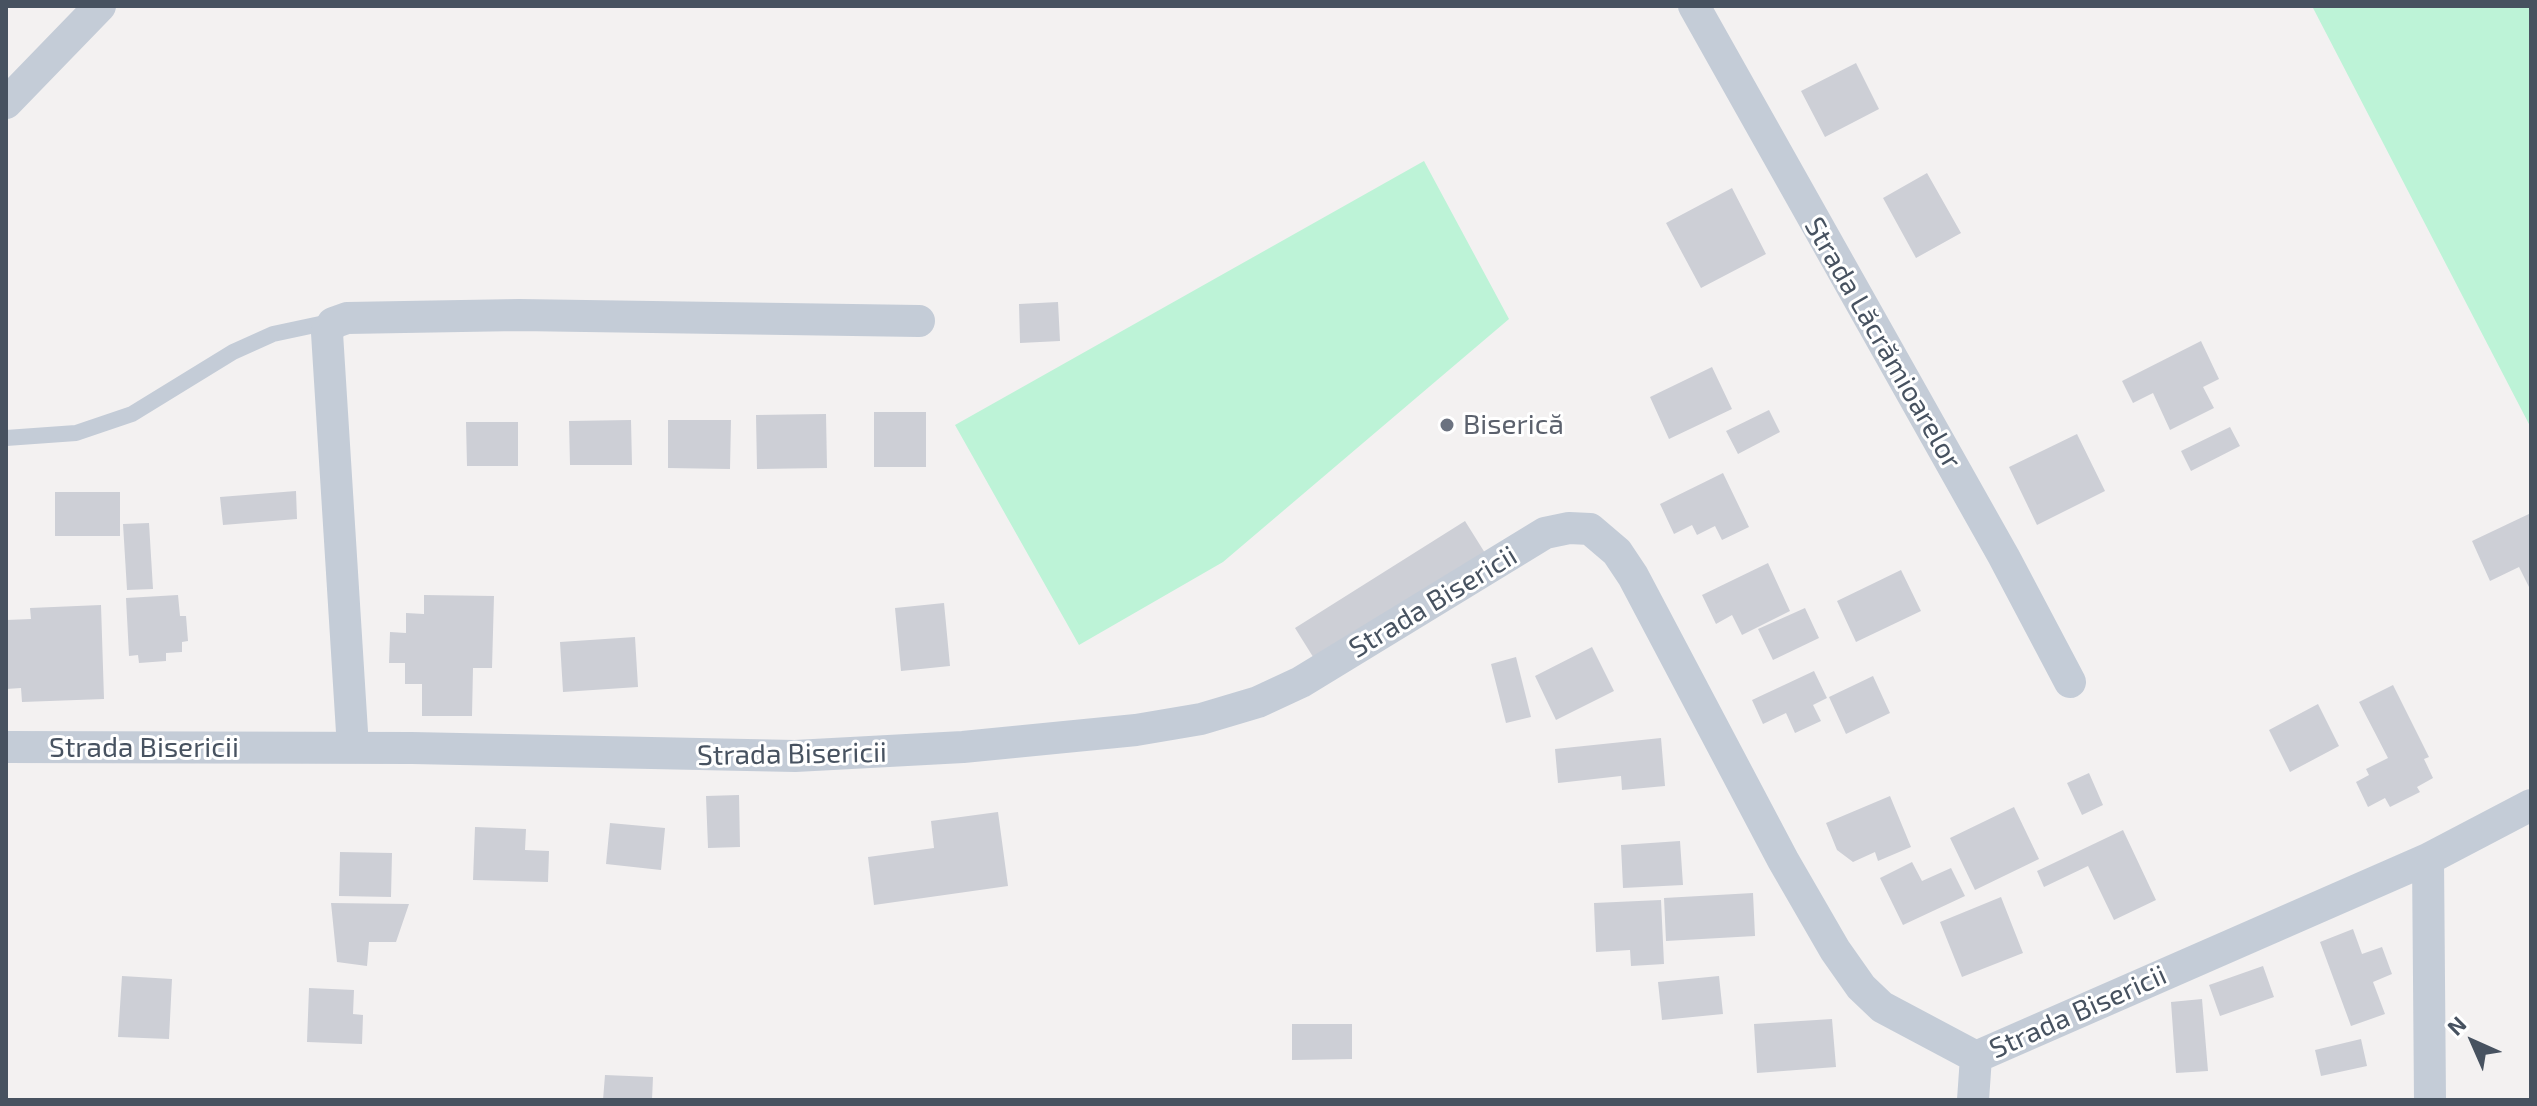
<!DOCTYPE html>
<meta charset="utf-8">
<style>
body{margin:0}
#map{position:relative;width:2537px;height:1106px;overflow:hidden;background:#f3f1f1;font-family:"Exo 2",sans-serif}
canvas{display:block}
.frame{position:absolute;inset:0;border:8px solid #475260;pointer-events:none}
.north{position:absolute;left:2433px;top:1002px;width:80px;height:80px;-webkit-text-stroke:6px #fff;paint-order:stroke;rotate:315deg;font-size:22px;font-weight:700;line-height:32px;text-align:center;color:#475260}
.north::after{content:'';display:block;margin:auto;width:28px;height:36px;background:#475260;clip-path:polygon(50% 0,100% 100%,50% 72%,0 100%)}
</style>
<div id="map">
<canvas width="2537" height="1106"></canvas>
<div class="frame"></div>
<div class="north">N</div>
</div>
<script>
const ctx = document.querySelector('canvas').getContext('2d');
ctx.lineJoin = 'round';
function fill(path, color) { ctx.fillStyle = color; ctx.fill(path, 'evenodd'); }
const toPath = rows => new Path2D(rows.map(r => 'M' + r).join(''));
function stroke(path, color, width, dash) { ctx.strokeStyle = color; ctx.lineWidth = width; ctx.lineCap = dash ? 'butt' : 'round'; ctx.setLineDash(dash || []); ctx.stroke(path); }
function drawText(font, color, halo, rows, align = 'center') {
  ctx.font = font + ' "Exo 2",sans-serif'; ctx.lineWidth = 6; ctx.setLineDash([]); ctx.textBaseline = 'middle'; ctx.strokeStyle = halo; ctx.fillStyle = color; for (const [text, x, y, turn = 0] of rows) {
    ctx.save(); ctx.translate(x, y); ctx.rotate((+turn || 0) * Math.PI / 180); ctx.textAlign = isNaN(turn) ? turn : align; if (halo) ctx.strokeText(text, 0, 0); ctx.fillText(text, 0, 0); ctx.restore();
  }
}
fill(toPath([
 [2312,6,2531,6,2531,428],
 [1424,161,1509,319,1223,562,1079,645,955,425]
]), '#bdf3d7');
fill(toPath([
 [1856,63,1879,109,1825,137,1801,91],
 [1927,173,1961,233,1916,258,1883,198],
 [1732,188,1766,254,1701,288,1666,223],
 [1058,302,1060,341,1020,343,1019,304],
 [2201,341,2219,379,2203,387,2214,408,2170,430,2153,393,2133,403,2122,381],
 [1712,367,1732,409,1669,439,1650,397],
 [1769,410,1780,432,1738,454,1726,431],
 [874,412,926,412,926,467,874,467],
 [826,414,827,468,757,469,756,415],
 [631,420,632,465,570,465,569,421],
 [668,420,731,420,730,469,668,468],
 [466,422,518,422,518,466,467,466],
 [2230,427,2240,446,2191,471,2181,451],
 [2077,434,2105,491,2037,525,2009,467],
 [1723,473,1749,527,1722,540,1715,526,1697,535,1692,525,1674,534,1660,504],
 [296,491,297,519,223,525,220,497],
 [55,492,120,492,120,536,55,536],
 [2531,513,2531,591,2519,567,2490,581,2472,541],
 [1465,521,1485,553,1315,660,1295,628],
 [149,523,153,589,127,590,123,524],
 [1768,563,1790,611,1742,635,1732,615,1716,624,1702,595],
 [1901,570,1921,611,1856,642,1837,601],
 [178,595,180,616,186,616,188,641,182,642,182,652,166,653,166,661,139,663,138,655,129,656,126,598],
 [424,595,494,596,492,668,473,668,472,716,422,716,422,684,405,684,405,663,389,663,390,632,406,633,406,613,424,614],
 [944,603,950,666,901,671,895,608],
 [101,605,104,699,22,702,21,688,6,689,6,620,31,619,30,608],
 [1805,608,1819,638,1773,660,1758,629],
 [635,637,638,687,563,692,560,642],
 [1592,647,1614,691,1556,720,1535,676],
 [1516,657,1531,717,1506,723,1491,664],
 [1814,671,1827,698,1813,705,1821,721,1795,733,1786,713,1763,724,1752,700],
 [1873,676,1890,713,1846,734,1829,697],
 [2393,685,2429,757,2424,759,2433,778,2417,787,2420,792,2390,807,2385,798,2368,807,2356,782,2369,775,2366,769,2388,758,2359,702],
 [2318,704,2339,746,2290,772,2269,730],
 [1661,738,1665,786,1622,790,1621,776,1558,783,1555,749],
 [2089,773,2103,805,2082,815,2067,783],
 [739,795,740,847,708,848,706,796],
 [1890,796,1911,847,1878,861,1875,852,1853,862,1837,850,1826,823],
 [2014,807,2039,859,1975,890,1950,838],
 [998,812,1008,886,874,905,868,857,934,848,931,821],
 [610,823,665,828,661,870,606,864],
 [475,827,526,829,525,850,549,851,548,882,473,880],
 [2123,830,2156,900,2114,920,2088,866,2044,887,2037,871],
 [1680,841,1683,885,1623,888,1621,845],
 [340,852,392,853,391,897,339,896],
 [1912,862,1922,881,1951,868,1965,896,1903,925,1880,878],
 [1753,893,1755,936,1666,941,1664,898],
 [2001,897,2023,953,1962,977,1940,922],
 [1661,900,1664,964,1631,966,1630,950,1596,952,1594,903],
 [331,903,409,904,396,942,369,942,367,966,337,962],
 [2353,929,2362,954,2382,947,2392,974,2373,982,2385,1014,2351,1026,2320,942],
 [2263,966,2274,997,2220,1016,2209,985],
 [122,976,172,979,169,1039,118,1037],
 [1719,976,1723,1014,1662,1020,1658,982],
 [309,988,354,990,353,1014,363,1015,362,1044,307,1042],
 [2202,999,2208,1071,2176,1073,2171,1002],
 [1832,1019,1836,1067,1757,1073,1754,1024],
 [1292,1024,1352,1024,1352,1059,1292,1060],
 [2361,1039,2367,1066,2321,1076,2315,1050],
 [605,1075,653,1077,652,1100,603,1100]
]), '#cdcfd6');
stroke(toPath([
 [6,438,76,433,132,414,233,352,273,334,334,321]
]), '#c4ccd7', 16);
stroke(toPath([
 [1694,6,2004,557,2070,682],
 [6,103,100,6],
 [6,747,412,748,795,756,963,747,1136,730,1201,719,1258,702,1301,682,1545,533,1569,528,1590,529,1617,552,1633,576,1783,860,1835,950,1861,987,1882,1007,1976,1057,2428,859,2531,805],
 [353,748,327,333,333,323,347,318,519,315,919,321],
 [2428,859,2430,1100],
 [1973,1100,1976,1057]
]), '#c4ccd7', 32);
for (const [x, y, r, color] of [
 [1447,425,8,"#6b7280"]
]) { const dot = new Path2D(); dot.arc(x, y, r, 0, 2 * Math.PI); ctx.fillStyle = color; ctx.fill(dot); stroke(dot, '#fff', 3); }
drawText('28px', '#475260', '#fff', [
 ["Strada Lăcrămioarelor",1883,343,60],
 ["Strada Bisericii",1433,602,-31],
 ["Strada Bisericii",144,748],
 ["Strada Bisericii",792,754,-1],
 ["Strada Bisericii",2078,1012,-24]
]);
drawText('28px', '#5b616d', '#fff', [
 ["Biserică",1463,425]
], 'left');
</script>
